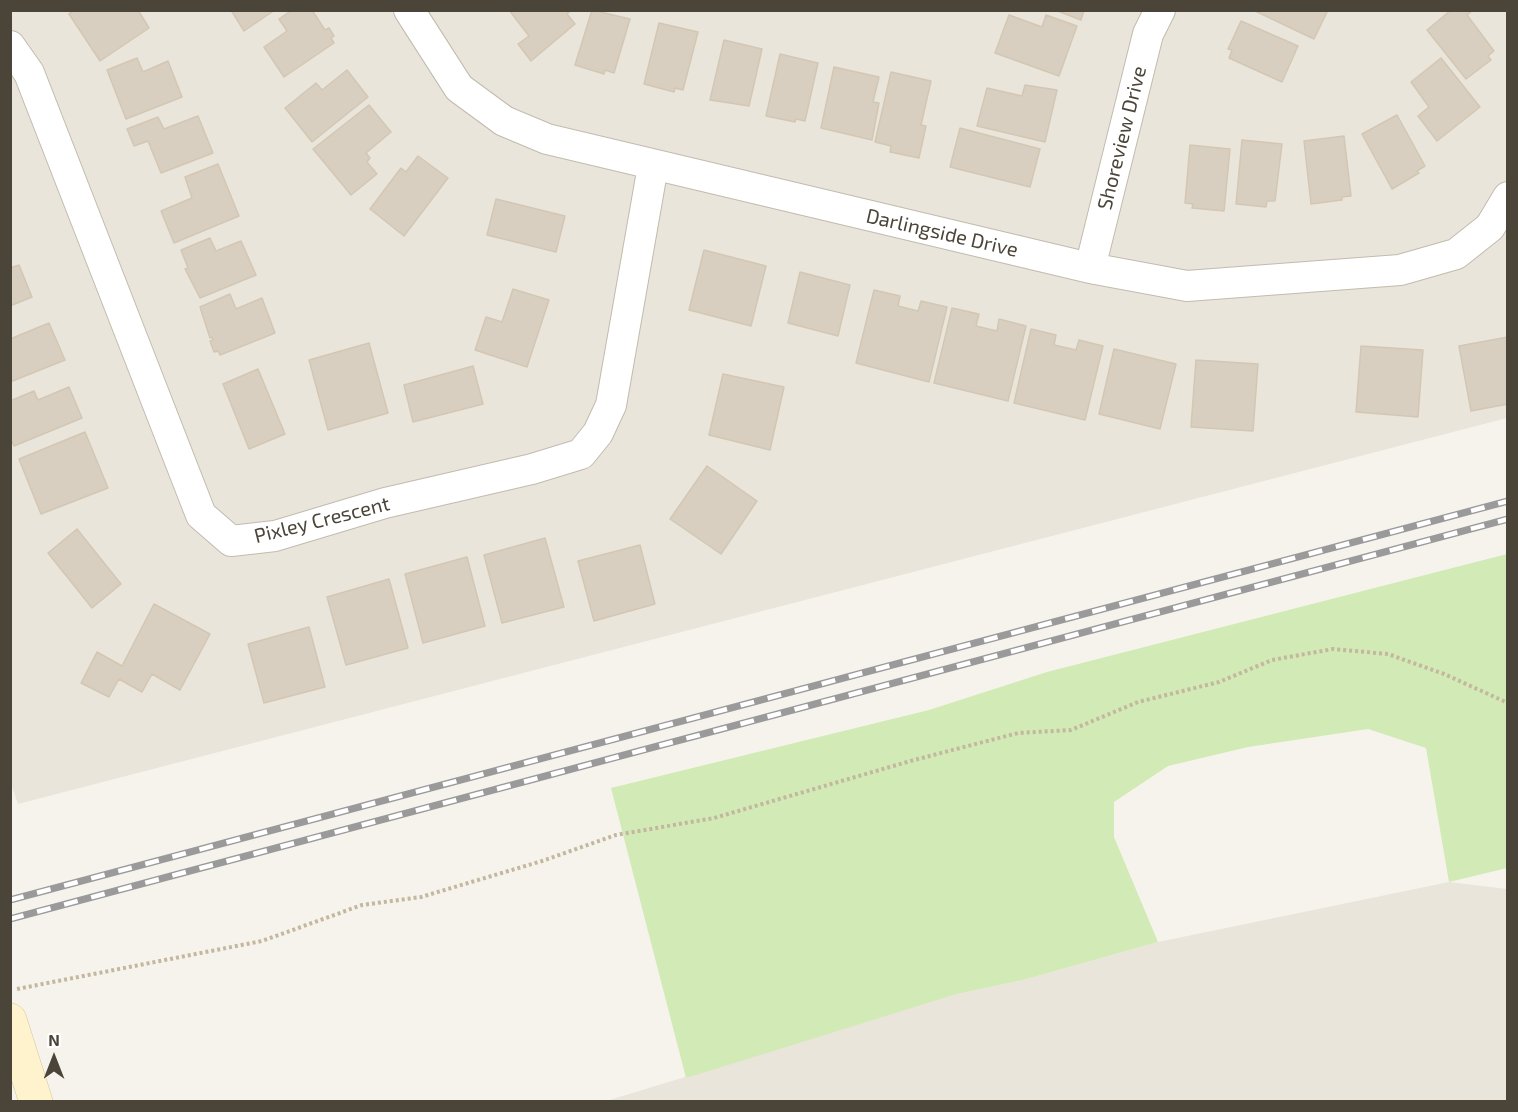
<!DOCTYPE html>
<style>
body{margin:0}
#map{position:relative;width:1518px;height:1112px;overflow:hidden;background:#f6f3ec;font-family:"Exo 2",sans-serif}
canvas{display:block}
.frame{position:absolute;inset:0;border:12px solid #4b4439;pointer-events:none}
.north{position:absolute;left:24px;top:1028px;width:60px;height:60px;-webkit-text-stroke:4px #fff;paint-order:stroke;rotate:0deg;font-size:16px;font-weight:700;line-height:24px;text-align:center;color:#4b4439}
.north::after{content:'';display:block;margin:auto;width:21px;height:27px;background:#4b4439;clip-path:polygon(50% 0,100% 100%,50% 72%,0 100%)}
</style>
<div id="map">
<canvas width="1518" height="1112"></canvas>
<div class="frame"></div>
<div class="north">N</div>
</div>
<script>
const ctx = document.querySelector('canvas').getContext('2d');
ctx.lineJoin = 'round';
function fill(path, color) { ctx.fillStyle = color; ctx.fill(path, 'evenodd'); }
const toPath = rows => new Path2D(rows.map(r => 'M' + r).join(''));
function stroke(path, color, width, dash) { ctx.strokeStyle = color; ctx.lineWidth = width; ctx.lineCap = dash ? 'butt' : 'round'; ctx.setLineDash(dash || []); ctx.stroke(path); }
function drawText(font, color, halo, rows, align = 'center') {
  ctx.font = font + ' "Exo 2",sans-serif'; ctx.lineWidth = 4.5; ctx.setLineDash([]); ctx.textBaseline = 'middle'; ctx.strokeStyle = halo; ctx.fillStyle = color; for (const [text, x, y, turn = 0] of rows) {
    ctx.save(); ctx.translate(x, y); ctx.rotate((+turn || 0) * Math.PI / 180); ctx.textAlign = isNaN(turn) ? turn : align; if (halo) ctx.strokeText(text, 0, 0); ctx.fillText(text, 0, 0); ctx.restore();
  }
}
fill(toPath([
 [10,11,1507,11,1507,418,18,804,10,781],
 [1449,882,1507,889,1507,1101,603,1102,957,994,1023,980,1158,942]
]), '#eae5da');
fill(toPath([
 [1507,554,1507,868,1449,882,1426,748,1368,729,1248,747,1168,766,1114,802,1114,837,1158,942,1023,980,957,994,686,1078,611,788,929,710,1047,672]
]), '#d2eab5');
const building = toPath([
 [73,10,138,10,149,28,100,61,69,14,73,10],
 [231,10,275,10,244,31,231,10],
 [292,10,312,10,325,30,329,28,334,36,331,38,334,43,284,77,264,47,287,31,279,19,292,10],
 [509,10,571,10,567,14,575,24,531,61,518,44,529,36,509,10],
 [592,10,630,19,614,73,605,70,604,74,575,65,592,10],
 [1055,10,1084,10,1081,20,1055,10],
 [1253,10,1328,10,1314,39,1253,10],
 [1451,10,1473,10,1467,15,1494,51,1488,56,1491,60,1466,79,1427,30,1451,10],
 [1009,15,1042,27,1046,15,1077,26,1059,76,995,53,1009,15],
 [1241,21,1298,46,1282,82,1229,58,1232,50,1228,49,1241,21],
 [659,23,698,32,683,90,675,88,674,92,644,84,659,23],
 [724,40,762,49,749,106,710,100,724,40],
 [780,54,818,63,805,121,796,119,795,122,766,116,780,54],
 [137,58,143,72,168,61,182,97,126,119,107,70,137,58],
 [1441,58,1480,107,1437,141,1418,116,1429,107,1411,82,1441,58],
 [834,67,879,77,873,102,879,103,872,140,821,128,834,67],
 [347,70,368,97,312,142,285,108,316,83,322,90,347,70],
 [891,72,931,81,921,125,926,126,919,158,890,152,891,146,875,142,891,72],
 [1025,85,1057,90,1045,142,977,126,987,88,1022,96,1025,85],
 [369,105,391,132,366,153,370,158,367,162,377,174,351,195,313,149,369,105],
 [1397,115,1425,166,1417,171,1419,173,1392,189,1362,134,1397,115],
 [198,116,213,153,161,173,148,141,134,146,127,129,158,117,164,129,198,116],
 [960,128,1040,149,1030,187,950,167,960,128],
 [1344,136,1351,196,1342,197,1342,200,1311,204,1304,141,1344,136],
 [1242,140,1282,144,1275,201,1267,201,1266,207,1236,204,1242,140],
 [1190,145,1230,149,1224,211,1192,208,1193,204,1185,203,1190,145],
 [418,156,448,178,404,236,370,209,401,168,406,172,418,156],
 [218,164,239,216,174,243,161,211,192,198,185,177,218,164],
 [496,199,565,216,556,252,487,235,496,199],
 [210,238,216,251,241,241,256,275,200,298,185,269,188,268,181,250,210,238],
 [704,250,766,266,751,326,689,310,704,250],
 [19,265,32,297,10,306,10,268,19,265],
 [800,272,850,285,838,336,788,323,800,272],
 [513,289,549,300,527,367,475,350,486,317,502,322,513,289],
 [874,290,900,296,898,306,918,311,921,301,947,307,929,382,856,363,874,290],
 [230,294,236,309,262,298,275,333,220,355,218,351,214,352,210,341,213,340,212,337,210,338,200,307,230,294],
 [952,308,979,314,976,326,997,331,999,319,1026,326,1008,401,934,383,952,308],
 [49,323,65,360,10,382,10,339,49,323],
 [1031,329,1056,335,1054,345,1076,350,1079,340,1103,346,1085,420,1014,403,1031,329],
 [1508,337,1508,404,1471,411,1459,346,1508,337],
 [369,343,388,413,328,430,309,360,369,343],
 [1361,346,1423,350,1418,417,1356,412,1361,346],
 [1114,349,1176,364,1160,429,1099,414,1114,349],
 [1196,360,1258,364,1253,431,1191,427,1196,360],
 [473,366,483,404,413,422,404,385,473,366],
 [258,369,285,434,249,449,223,384,258,369],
 [723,374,784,387,770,450,709,435,723,374],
 [69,387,82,418,14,446,10,437,10,401,34,391,38,400,69,387],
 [85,432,108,488,41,514,19,459,85,432],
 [707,466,757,501,721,554,670,519,707,466],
 [77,529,121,584,92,608,48,553,77,529],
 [545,538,564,607,502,623,484,555,545,538],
 [640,545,655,604,594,621,578,561,640,545],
 [467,557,485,626,423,643,405,574,467,557],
 [389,579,408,648,346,665,327,597,389,579],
 [154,604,210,634,180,690,152,674,142,692,119,679,109,697,81,683,97,652,122,666,154,604],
 [309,627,325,687,264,703,248,644,309,627]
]);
fill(building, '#d8cfc1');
stroke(building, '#d3c7b4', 1.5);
const minor = toPath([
 [409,10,459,88,504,121,547,139,1090,268,1187,286,1400,270,1456,254,1490,227,1508,197],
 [10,46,29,73,201,515,231,541,275,536,385,503,532,469,581,454,598,433,611,405,653,166],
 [1090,268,1148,34,1160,10]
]);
const secondary = toPath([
 [10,1020,36,1102]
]);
stroke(minor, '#c2bbae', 32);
stroke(secondary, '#d6c79b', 34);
stroke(toPath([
 [17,989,262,941,362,905,421,897,542,861,616,835,714,818,914,760,1018,733,1071,730,1138,702,1219,682,1272,660,1333,649,1388,654,1444,674,1508,703]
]), '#c4b79f', 4, [3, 3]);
stroke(minor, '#fff', 30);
stroke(secondary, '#fff3cd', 33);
const rail = toPath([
 [10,900,1508,501],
 [10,919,1508,519]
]);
stroke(rail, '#9a9a9a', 7);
stroke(rail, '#fff', 4.5, [14]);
drawText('20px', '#4b4439', '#fff', [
 ["Shoreview Drive",1122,138,-76],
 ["Darlingside Drive",942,233,13],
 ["Pixley Crescent",322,520,-14]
]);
</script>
